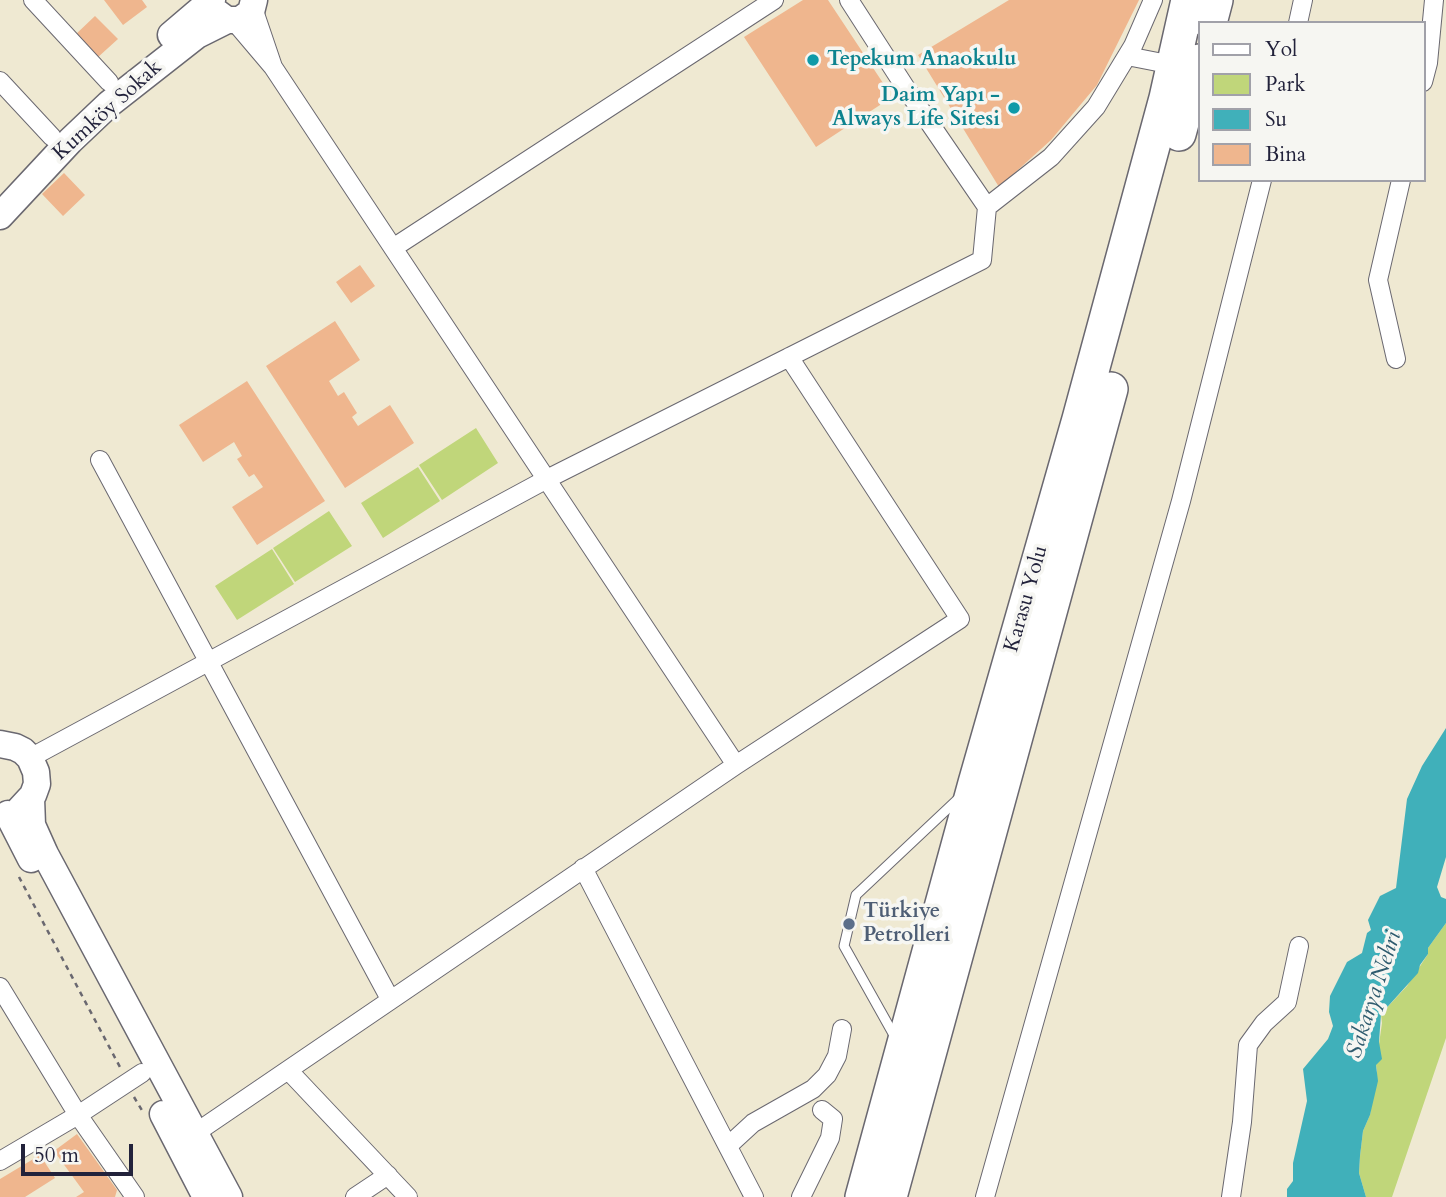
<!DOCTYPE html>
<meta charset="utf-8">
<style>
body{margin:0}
#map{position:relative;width:1446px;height:1197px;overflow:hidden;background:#efe9d2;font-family:Cardo,serif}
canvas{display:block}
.legend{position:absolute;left:1198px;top:21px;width:228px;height:161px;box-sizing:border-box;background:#f6f6f2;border:2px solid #a1a1a9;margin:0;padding:9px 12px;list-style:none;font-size:21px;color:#22223b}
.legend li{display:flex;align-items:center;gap:14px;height:35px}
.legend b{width:35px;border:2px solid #a1a1a9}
.scale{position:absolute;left:21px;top:1144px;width:112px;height:32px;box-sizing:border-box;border:4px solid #22223b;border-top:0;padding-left:9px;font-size:21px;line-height:24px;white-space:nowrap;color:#22223b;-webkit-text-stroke:5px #f6f6f2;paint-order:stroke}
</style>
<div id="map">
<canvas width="1446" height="1197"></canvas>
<ul class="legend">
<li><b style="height:9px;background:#fff"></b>Yol</li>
<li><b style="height:19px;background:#c0d67a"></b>Park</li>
<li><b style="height:19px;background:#40b0ba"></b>Su</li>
<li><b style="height:19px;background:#efb68e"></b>Bina</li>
</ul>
<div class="scale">50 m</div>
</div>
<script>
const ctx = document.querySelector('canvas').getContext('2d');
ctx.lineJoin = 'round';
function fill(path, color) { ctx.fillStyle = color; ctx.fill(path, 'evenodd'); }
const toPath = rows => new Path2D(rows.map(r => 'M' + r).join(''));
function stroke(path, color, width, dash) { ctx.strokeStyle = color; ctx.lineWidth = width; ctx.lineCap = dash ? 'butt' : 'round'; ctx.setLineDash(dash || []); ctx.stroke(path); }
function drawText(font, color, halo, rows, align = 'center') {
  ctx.font = font + ' Cardo,serif'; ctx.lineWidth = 7; ctx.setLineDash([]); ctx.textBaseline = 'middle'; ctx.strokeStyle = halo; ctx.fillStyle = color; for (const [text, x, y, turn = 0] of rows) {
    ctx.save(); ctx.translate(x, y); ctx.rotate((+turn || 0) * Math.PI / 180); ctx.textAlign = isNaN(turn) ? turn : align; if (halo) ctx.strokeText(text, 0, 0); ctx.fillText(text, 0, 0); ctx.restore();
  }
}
fill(toPath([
 [476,428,498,463,442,500,419,465],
 [418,467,440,501,383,538,361,503],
 [329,511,352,546,295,582,273,548],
 [272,549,294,584,237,620,215,586],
 [1446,923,1446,1038,1392,1197,1366,1197,1359,1173,1360,1156,1363,1131,1370,1115,1377,1071,1376,1065,1382,1023,1381,1014,1407,986,1428,954,1428,948]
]), '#c0d67a');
fill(toPath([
 [1446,728,1446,857,1437,887,1441,897,1446,899,1446,923,1428,948,1428,954,1420,965,1418,973,1381,1014,1379,1042,1382,1059,1376,1065,1378,1081,1370,1115,1363,1131,1360,1156,1359,1173,1366,1197,1287,1197,1287,1189,1293,1181,1293,1163,1307,1101,1303,1069,1328,1039,1333,1026,1329,1012,1330,996,1347,962,1362,953,1367,933,1371,930,1368,920,1380,896,1396,888,1407,799,1422,766]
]), '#40b0ba');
fill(toPath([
 [104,0,142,0,147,7,123,25],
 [803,0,828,0,883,83,880,105,816,147,744,37],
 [1009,0,1139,0,1097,85,1051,140,999,187,918,55],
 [95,16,118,39,97,58,75,35],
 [64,173,85,195,63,216,42,194],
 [360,265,375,286,351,303,336,282],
 [335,321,360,360,329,381,338,396,344,392,357,413,352,417,358,426,390,405,414,443,345,488,266,366],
 [247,381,325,501,257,545,232,507,263,487,254,474,249,477,237,459,242,456,234,442,203,462,179,425],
 [77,1134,117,1190,115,1197,76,1197,84,1192,54,1151],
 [40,1155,55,1178,25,1197,0,1197,0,1179]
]), '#efb68e');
const lane = toPath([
 [895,1037,844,946,856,895,958,799]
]);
const street = toPath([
 [33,0,109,82],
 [849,0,907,90,987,207,1051,157,1096,107,1133,46,1153,0],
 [234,21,273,67,253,8],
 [1298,23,1303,0],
 [1127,56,1173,65],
 [273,67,736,765],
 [0,81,52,137],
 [1423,82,1428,63,1434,0],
 [393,248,774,0],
 [1396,359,1378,280,1401,180],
 [100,460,390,999],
 [30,758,547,479,982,260,987,207],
 [583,868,754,1197],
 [0,987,78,1115,135,1197],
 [288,1070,408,1197],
 [194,1134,736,765,960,619,789,357],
 [728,1146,753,1123,813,1089,827,1075,837,1056,842,1029],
 [0,1161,78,1115,142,1073],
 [355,1197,388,1175],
 [801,1197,830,1138,833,1119,822,1110],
 [985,1197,1181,501,1262,180],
 [1231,1197,1242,1122,1248,1045,1264,1023,1287,1002,1299,946]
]);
const secondary = toPath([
 [216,12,227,20,240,20,251,12,254,0],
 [171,35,212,0],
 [0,216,70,141,109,104,197,35,227,20],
 [0,744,15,747,23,751,30,758,36,772,37,784,33,795,20,809],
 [31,798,32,825,45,854,229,1197],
 [8,814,31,859],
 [163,1114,206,1197]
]);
const highway = toPath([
 [1210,23,1216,0],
 [1179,134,1199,61],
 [862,1197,975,783,1079,419,1166,98,1188,0],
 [890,1197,1111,389]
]);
stroke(lane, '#6a6870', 11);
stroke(street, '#6a6870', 20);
stroke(secondary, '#6a6870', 29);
stroke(highway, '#6a6870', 36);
stroke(toPath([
 [19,877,121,1069],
 [134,1097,143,1112]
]), '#6a6870', 2.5, [5, 5]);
stroke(lane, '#fff', 9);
stroke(street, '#fff', 18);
stroke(secondary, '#fff', 26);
stroke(highway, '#fff', 33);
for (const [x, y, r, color] of [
 [813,60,7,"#0f9aa8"],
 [1014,108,7,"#0f9aa8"],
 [849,924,7,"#5c6f8a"]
]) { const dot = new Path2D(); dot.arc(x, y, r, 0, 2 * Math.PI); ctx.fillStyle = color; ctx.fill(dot); stroke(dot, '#f6f6f2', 2.5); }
drawText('bold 21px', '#0d838f', '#f6f6f2', [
 ["Tepekum Anaokulu",827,60],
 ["Daim Yapı -",1000,96,"right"],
 ["Always Life Sitesi",1000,120,"right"]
], 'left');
drawText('21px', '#22223b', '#f6f6f2', [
 ["Kumköy Sokak",108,111,-42],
 ["Karasu Yolu",1027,599,-74]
]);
drawText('bold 21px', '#4e5e75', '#f6f6f2', [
 ["Türkiye",863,912],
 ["Petrolleri",863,936]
], 'left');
drawText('italic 23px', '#2e5b6e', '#f6f6f2', [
 ["Sakarya Nehri",1375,995,-72]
]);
</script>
